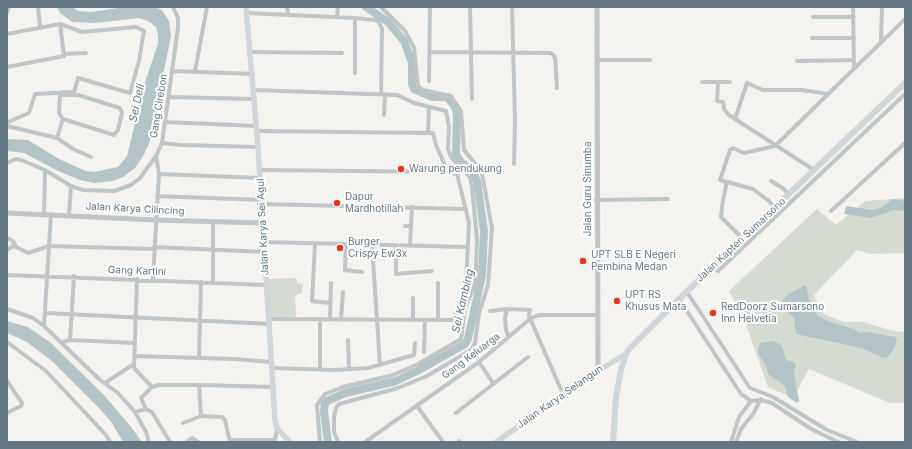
<!DOCTYPE html>
<style>
body{margin:0}
#map{position:relative;width:912px;height:449px;overflow:hidden;background:#f4f3ef;font-family:Inter,sans-serif}
canvas{display:block}
.frame{position:absolute;inset:0;border:8px solid #627781;pointer-events:none}
</style>
<div id="map">
<canvas width="912" height="449"></canvas>
<div class="frame"></div>
</div>
<script>
const ctx = document.querySelector('canvas').getContext('2d');
ctx.lineJoin = 'round';
function fill(path, color) { ctx.fillStyle = color; ctx.fill(path, 'evenodd'); }
const toPath = rows => new Path2D(rows.map(r => 'M' + r).join(''));
function stroke(path, color, width, dash) { ctx.strokeStyle = color; ctx.lineWidth = width; ctx.lineCap = dash ? 'butt' : 'round'; ctx.setLineDash(dash || []); ctx.stroke(path); }
function drawText(font, color, halo, rows, align = 'center') {
  ctx.font = font + ' Inter,sans-serif'; ctx.lineWidth = 4; ctx.setLineDash([]); ctx.textBaseline = 'middle'; ctx.strokeStyle = halo; ctx.fillStyle = color; for (const [text, x, y, turn = 0] of rows) {
    ctx.save(); ctx.translate(x, y); ctx.rotate((+turn || 0) * Math.PI / 180); ctx.textAlign = isNaN(turn) ? turn : align; if (halo) ctx.strokeText(text, 0, 0); ctx.fillText(text, 0, 0); ctx.restore();
  }
}
fill(toPath([
 [905,198,905,253,870,254,857,250,814,295,824,314,844,322,863,322,894,331,905,332,905,403,890,403,809,369,793,398,768,387,743,316,729,291,817,209,836,225,865,201],
 [296,278,297,283,303,284,302,293,295,295,296,317,271,318,268,279]
]), '#d5dbd0');
fill(toPath([
 [57,7,72,7,78,11,91,12,125,7,154,7,162,10,169,21,171,36,149,144,143,156,135,168,123,177,113,181,94,183,80,180,56,170,24,153,7,151,7,139,28,140,59,159,86,171,94,172,118,167,127,156,145,82,158,44,158,35,156,27,150,22,139,18,95,23,72,22,60,13],
 [893,199,905,201,905,211,895,210,871,218,844,214,846,206,872,210,880,208],
 [806,285,809,299,818,316,828,321,854,329,860,333,867,332,895,337,897,340,894,349,888,356,883,358,861,348,796,334,794,318,786,310,782,300,789,294],
 [7,321,28,327,51,343,104,395,131,427,142,442,123,442,112,423,99,408,53,362,27,342,7,333],
 [772,341,778,343,782,346,786,360,794,362,796,365,794,372,799,401,797,403,788,397,785,386,768,374,766,366,758,353,758,347,761,343]
]), '#b5c4c6');
stroke(toPath([
 [328,442,324,412,325,402,345,393,396,381,419,370,465,344,468,339,482,275,484,231,477,181,472,171,460,161,456,155,457,113,454,105,447,97,432,97,414,89,412,84,412,63,404,41,388,22,366,7]
]), '#b5c4c6', 8);
stroke(toPath([
 [38,7,40,26],
 [287,7,288,14],
 [470,7,472,99],
 [512,7,515,120,514,164],
 [853,7,854,67],
 [7,13,9,7],
 [247,13,355,18,375,20,379,22,382,29,381,94],
 [337,17,338,7],
 [813,17,854,17],
 [7,34,60,24],
 [812,38,854,38],
 [881,41,882,7],
 [250,52,342,53],
 [430,52,551,53,555,57,557,88],
 [64,54,86,53],
 [597,60,650,60],
 [797,61,854,60],
 [7,67,64,56,60,24,82,32,136,27,144,31,139,61,130,93,78,78,74,92,35,94,29,113,8,122],
 [172,71,253,74],
 [195,71,207,7],
 [355,73,355,18],
 [429,81,430,7],
 [702,82,718,82,717,101,723,102,724,109,729,115,814,170],
 [718,82,730,82],
 [254,90,397,95,414,103,446,111,449,127,448,149,451,157,470,177,472,187,477,240,476,269,475,284,465,308,461,339,418,364,393,375,343,387,325,394,317,405,320,442],
 [169,97,254,99],
 [384,115,385,94],
 [735,119,747,83,763,90,802,90,828,94],
 [165,122,257,126],
 [7,126,57,138,73,149,91,157],
 [257,131,433,133,436,145,448,172],
 [428,133,429,107],
 [57,138,63,119,59,113,60,95,78,95,120,108,122,113,118,130,114,135,63,119],
 [162,143,181,145,258,147],
 [7,163,16,159,21,160,45,170,71,186,83,190,114,191,131,185,140,178,156,156,162,143,178,28,178,18,173,7],
 [260,170,448,172,457,174,469,223,466,284,453,320,270,319],
 [159,174,260,178],
 [771,181,784,189,789,195],
 [727,182,723,200,721,217,743,239],
 [157,196,262,200],
 [596,200,668,199],
 [262,204,466,209],
 [831,211,905,143],
 [779,213,769,201,753,189,720,180,730,150,733,148,744,153,775,146,905,19],
 [44,214,45,170],
 [69,215,71,186],
 [213,222,213,282],
 [405,226,411,226,412,207],
 [7,238,13,241,15,245,7,250],
 [264,242,468,247],
 [315,244,312,301,330,303],
 [346,244,345,270,362,272],
 [372,245,380,365],
 [396,245,396,274,432,271],
 [14,246,28,253,49,246,51,214],
 [410,246,411,226],
 [154,247,264,252],
 [712,268,718,271,905,94],
 [7,275,266,285],
 [137,279,134,368,152,387],
 [153,279,159,174,156,156],
 [687,292,750,388,773,397,827,430,857,442],
 [679,299,741,394,751,401,760,400,772,403,811,429,838,442],
 [7,309,33,318,44,326,99,379,118,393,135,412,146,432,149,442],
 [490,311,507,309],
 [45,313,270,324],
 [330,319,331,283],
 [341,320,343,292],
 [413,320,413,298],
 [438,320,438,283],
 [44,326,49,246,154,249],
 [509,337,506,330,505,318,507,309,530,310,529,316,563,394],
 [70,340,74,276],
 [348,340,349,370],
 [7,342,46,371,106,435,110,442],
 [62,342,70,340,135,343],
 [424,352,425,320],
 [135,356,234,359,272,362],
 [199,358,201,282],
 [479,362,493,383],
 [273,368,335,370,368,368,414,355,415,343],
 [320,369,320,319],
 [7,381,22,403,21,406,7,413],
 [105,383,134,364],
 [199,385,201,416],
 [152,387,159,385,199,385,274,387],
 [417,406,443,442],
 [146,409,141,398,152,387],
 [135,412,146,409,152,412,170,442],
 [456,413,528,357],
 [183,423,201,416,222,417,225,420,230,442],
 [459,441,459,442],
 [187,442,192,438,198,442],
 [229,442,234,440,275,440,277,428],
 [338,442,334,432,334,417,336,408,339,404,398,388,427,376,471,350,475,343,479,313,488,285,492,228,482,174,478,167,464,150,461,111,451,96,423,90,418,86,414,48,405,31,381,7],
 [365,442,479,362,531,318,539,315,597,315],
 [731,442,739,417,751,401],
 [736,442,741,429,753,414,761,399]
]), '#c0c5c7', 4);
stroke(toPath([
 [597,7,598,371],
 [7,213,155,220,263,223]
]), '#c0c5c7', 5);
stroke(toPath([
 [246,7,258,147,275,420,277,428,290,442],
 [496,442,598,371,626,354]
]), '#d0d6d9', 5.5);
stroke(toPath([
 [613,442,616,397,621,370,626,354,630,348,679,299,905,83]
]), '#d0d6d9', 6);
for (const [x, y, r, color] of [
 [401,169,4,"#e7341c"],
 [337,203,4,"#e7341c"],
 [340,248,4,"#e7341c"],
 [583,261,4,"#e7341c"],
 [617,301,4,"#e7341c"],
 [713,313,4,"#e7341c"]
]) { const dot = new Path2D(); dot.arc(x, y, r, 0, 2 * Math.PI); ctx.fillStyle = color; ctx.fill(dot); stroke(dot, '#fff', 1.5); }
drawText('10px', '#627781', '#fff', [
 ["Gang Cirebon",159,106,-81],
 ["Jalan Guru Sinumba",588,189,-90],
 ["Jalan Karya Cilincing",135,209,3],
 ["Jalan Karya Sei Agul",263,227,-93],
 ["Jalan Kapten Sumarsono",741,240,-43],
 ["Gang Kartini",137,271,2],
 ["Gang Keluarga",471,356,-37],
 ["Jalan Karya Selangun",560,397,-35]
]);
drawText('10px', '#627781', '#fff', [
 ["Warung pendukung",409,169],
 ["Dapur",345,197],
 ["Mardhotillah",345,209],
 ["Burger",348,242],
 ["Crispy Ew3x",348,254],
 ["UPT SLB E Negeri",591,255],
 ["Pembina Medan",591,267],
 ["UPT RS",625,295],
 ["Khusus Mata",625,307],
 ["RedDoorz Sumarsono",721,307],
 ["Inn Helvetia",721,319]
], 'left');
drawText('italic 11px', '#5d7a7f', '#fff', [
 ["Sei Deli",137,103,-78],
 ["Sei Kambing",463,301,-77]
]);
</script>
